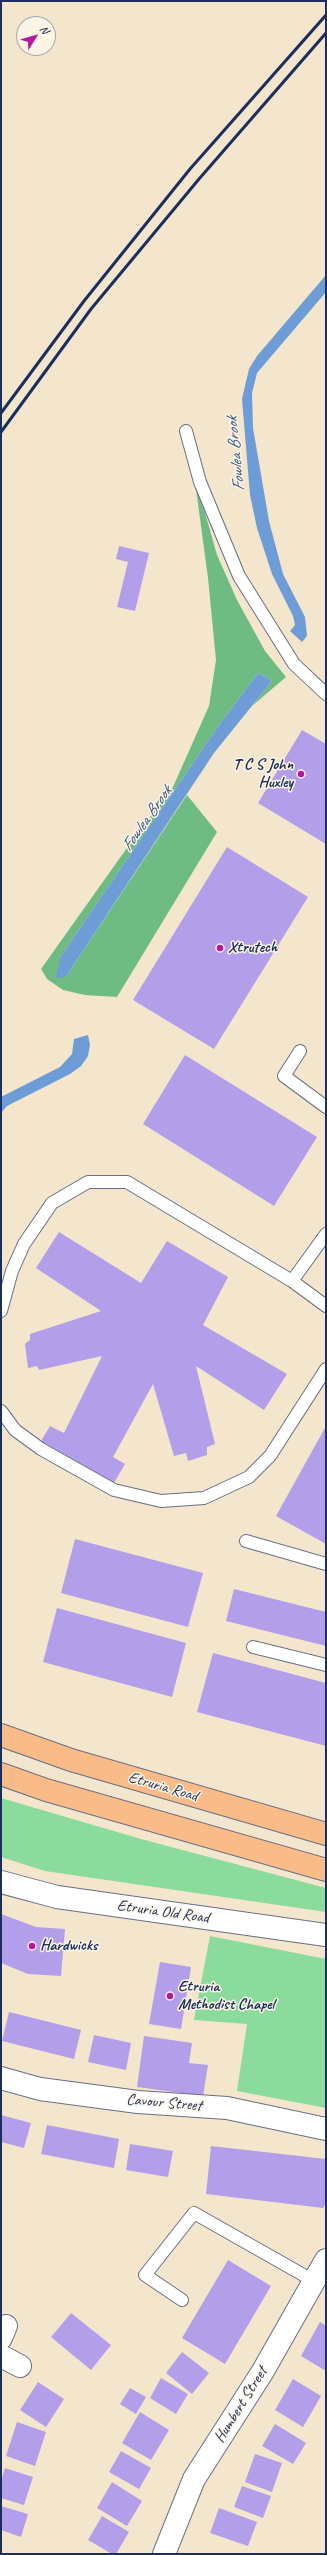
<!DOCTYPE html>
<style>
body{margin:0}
#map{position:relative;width:327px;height:2555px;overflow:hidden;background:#f4e6cc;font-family:Caveat,sans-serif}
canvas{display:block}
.frame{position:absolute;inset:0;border:2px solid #1b2f5e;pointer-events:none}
.north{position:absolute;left:16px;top:16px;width:40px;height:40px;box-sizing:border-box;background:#fcf5e5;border:1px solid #a2a6af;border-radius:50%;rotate:53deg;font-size:11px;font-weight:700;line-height:16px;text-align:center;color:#1b2f5e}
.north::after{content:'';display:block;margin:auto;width:14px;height:18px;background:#b5179e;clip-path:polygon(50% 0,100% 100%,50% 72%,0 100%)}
</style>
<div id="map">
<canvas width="327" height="2555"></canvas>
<div class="frame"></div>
<div class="north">N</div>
</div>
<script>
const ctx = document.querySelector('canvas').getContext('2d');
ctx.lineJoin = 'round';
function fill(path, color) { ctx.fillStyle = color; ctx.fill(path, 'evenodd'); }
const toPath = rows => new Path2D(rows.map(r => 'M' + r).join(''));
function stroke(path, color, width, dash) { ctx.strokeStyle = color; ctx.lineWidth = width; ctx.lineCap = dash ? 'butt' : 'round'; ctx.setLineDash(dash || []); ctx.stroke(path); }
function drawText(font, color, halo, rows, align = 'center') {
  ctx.font = font + ' Caveat,sans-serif'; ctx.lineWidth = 3; ctx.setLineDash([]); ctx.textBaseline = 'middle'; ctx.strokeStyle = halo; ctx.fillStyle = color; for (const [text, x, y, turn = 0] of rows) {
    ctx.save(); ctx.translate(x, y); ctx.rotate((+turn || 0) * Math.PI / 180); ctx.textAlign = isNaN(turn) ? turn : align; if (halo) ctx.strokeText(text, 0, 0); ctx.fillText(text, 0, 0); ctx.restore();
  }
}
fill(toPath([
 [1,1798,141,1839,326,1888,326,1912,45,1871,1,1857],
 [210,1936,326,1959,326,2108,237,2091,247,2024,194,2020]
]), '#8adb9c');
fill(toPath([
 [194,474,217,555,237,600,265,651,286,677,252,706,272,681,258,673,219,725,61,956,67,975,187,795,217,832,117,997,85,995,63,990,47,979,41,969,139,831,173,787,209,706,216,660,208,578]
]), '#6fbb84');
fill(toPath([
 [326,275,326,292,257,373,252,393,253,428,269,521,283,574,305,617,307,636,302,642,290,631,295,625,293,616,272,574,257,528,250,495,242,399,249,369,257,356],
 [258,673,272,681,214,753,67,975,62,978,56,977,61,956,219,725],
 [88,1035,90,1045,88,1056,81,1066,70,1074,7,1106,1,1113,1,1097,60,1067,72,1054,74,1039]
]), '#6d9cd6');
fill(toPath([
 [119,546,149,553,135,611,117,607,128,562,116,559],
 [302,730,326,744,326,844,258,803],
 [227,847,308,897,214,1049,133,1000],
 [185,1055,317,1137,274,1206,143,1124],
 [59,1232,141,1283,167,1241,228,1277,203,1325,287,1374,264,1410,196,1366,215,1444,207,1447,207,1455,188,1461,186,1453,174,1456,153,1384,113,1457,125,1464,114,1483,41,1441,50,1426,64,1433,102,1356,39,1370,37,1366,28,1368,25,1344,30,1340,30,1334,101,1311,36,1268],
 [326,1426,326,1544,276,1516],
 [75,1539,203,1573,188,1627,61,1593],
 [234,1589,326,1612,326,1646,226,1621],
 [57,1608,186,1643,172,1697,43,1662],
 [213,1653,326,1683,326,1746,197,1712],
 [1,1914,36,1927,65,1929,61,1976,28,1974,1,1963],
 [160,1962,191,1967,181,2029,149,2024],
 [9,2012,81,2030,74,2059,2,2041],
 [94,2035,131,2043,126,2070,88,2062],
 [144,2036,192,2043,189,2063,208,2065,203,2096,137,2087],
 [1,2115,31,2123,24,2148,1,2142],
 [47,2125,119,2139,114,2168,41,2154],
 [130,2144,173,2151,168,2177,126,2170],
 [211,2146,326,2159,326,2203,323,2208,206,2194],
 [228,2260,271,2286,225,2364,182,2338],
 [71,2313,111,2345,91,2370,51,2337],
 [320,2322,326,2326,326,2371,301,2356],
 [182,2352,209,2373,192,2394,166,2373],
 [161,2378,188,2394,176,2414,150,2398],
 [293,2379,321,2396,303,2427,275,2410],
 [38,2382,64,2399,46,2427,20,2410],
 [130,2388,146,2397,136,2414,120,2404],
 [140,2412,169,2430,151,2460,122,2443],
 [17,2422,46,2432,35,2466,6,2456],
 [275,2424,306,2443,293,2464,262,2446],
 [121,2451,151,2468,139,2489,109,2472],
 [255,2454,282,2463,272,2492,245,2482],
 [5,2468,33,2477,24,2505,1,2498,1,2481],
 [112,2482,142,2501,127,2526,97,2508],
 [242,2486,271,2496,263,2518,234,2507],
 [1,2506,28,2514,21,2537,1,2530],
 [219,2508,257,2522,248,2546,210,2533],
 [102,2516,129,2532,116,2554,112,2554,88,2540]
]), '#b39eea');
const lane = toPath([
 [186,431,200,482,239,576,294,664,326,694],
 [300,1051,284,1076,326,1107],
 [326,1234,292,1281,326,1306],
 [1,1311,12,1271,24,1244,52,1203,88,1182,127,1182,292,1281],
 [1,1411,15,1430,41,1449,114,1490,161,1501,204,1498,249,1477,270,1456,326,1369],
 [246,1541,326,1564],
 [253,1647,326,1665],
 [182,2300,145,2275,194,2213,314,2281]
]);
const street = toPath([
 [1,1882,57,1897,326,1935],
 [1,2078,40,2089,138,2102,227,2108,326,2129],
 [1,2338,6,2326],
 [1,2356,20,2366],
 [164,2554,194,2479,263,2371,326,2260]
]);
const highway = toPath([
 [1,1735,71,1760,326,1834],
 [1,1774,46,1790,326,1870]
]);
stroke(lane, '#676f84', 14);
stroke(street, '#676f84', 24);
stroke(highway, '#676f84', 24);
stroke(lane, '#fff', 12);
stroke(street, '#fff', 22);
stroke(highway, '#f9bc89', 22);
stroke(toPath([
 [1,413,84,301,190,169,326,15],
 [1,432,91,309,199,179,326,33]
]), '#1b2f5e', 3);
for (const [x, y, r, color] of [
 [301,774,4,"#b5179e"],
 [220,948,4,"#b5179e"],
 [32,1946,4,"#b5179e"],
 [170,1996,4,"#b5179e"]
]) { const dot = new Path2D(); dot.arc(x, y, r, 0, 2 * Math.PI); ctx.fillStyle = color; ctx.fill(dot); stroke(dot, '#fcf5e5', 1.5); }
drawText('bold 16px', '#1b2f5e', '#fcf5e5', [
 ["T C S John",293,765,"right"],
 ["Huxley",293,783,"right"],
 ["Xtrutech",228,948],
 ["Hardwicks",40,1946],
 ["Etruria",178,1987],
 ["Methodist Chapel",178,2005]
], 'left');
drawText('16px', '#1b2f5e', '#fcf5e5', [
 ["Etruria Road",163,1787,16],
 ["Etruria Old Road",163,1912,8],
 ["Cavour Street",164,2103,5],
 ["Humbert Street",241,2405,-58]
]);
drawText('italic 17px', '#385588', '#fcf5e5', [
 ["Fowlea Brook",236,454,-96],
 ["Fowlea Brook",147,819,-55]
]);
</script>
